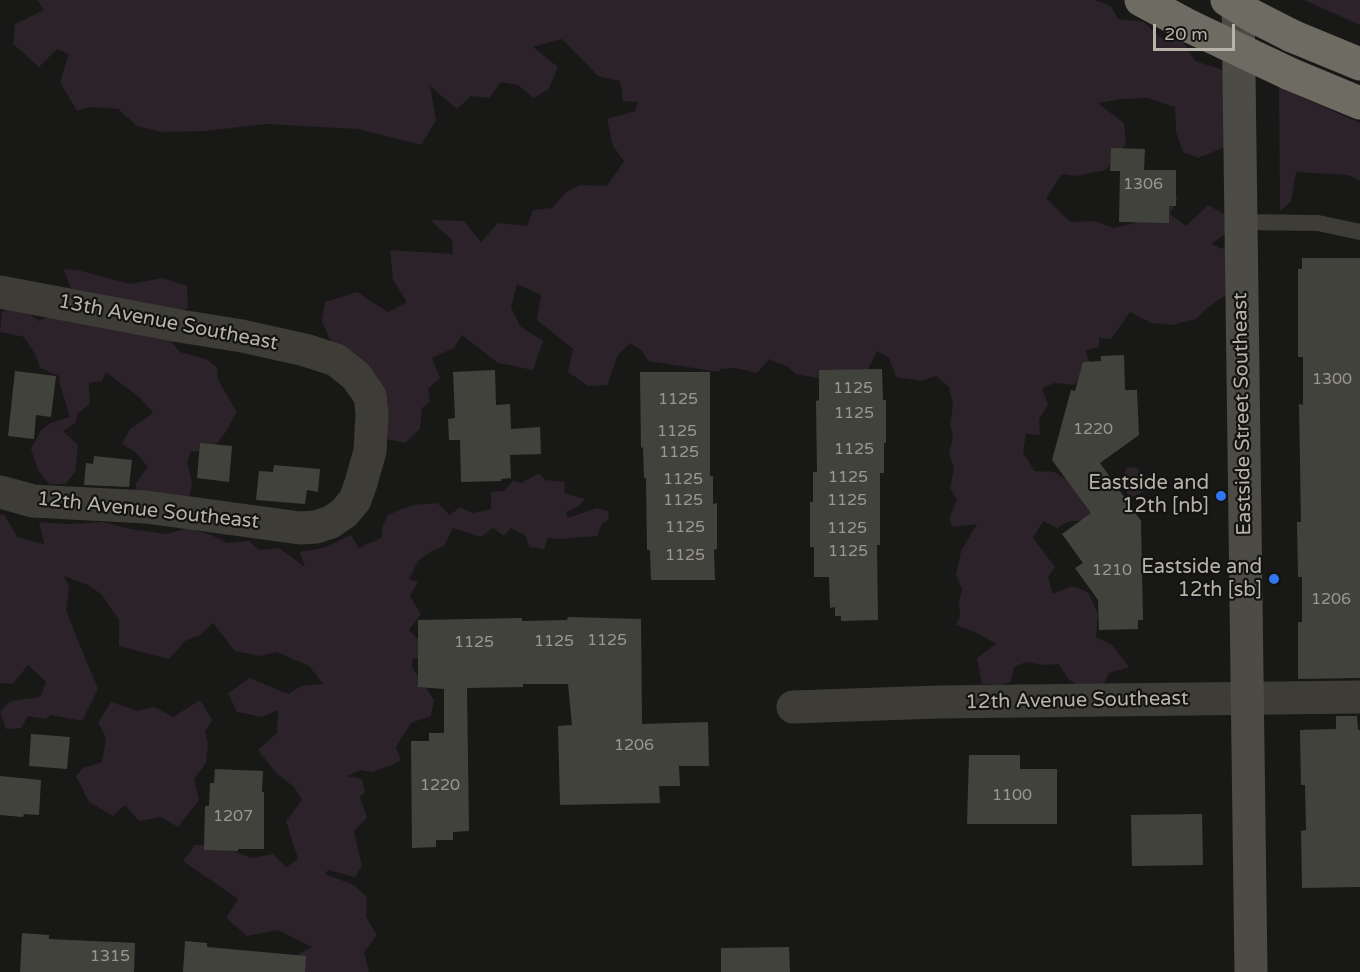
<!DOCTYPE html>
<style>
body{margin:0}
#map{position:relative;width:1360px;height:972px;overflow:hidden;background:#181816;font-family:"Varela Round",sans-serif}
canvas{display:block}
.scale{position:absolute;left:1153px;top:24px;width:82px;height:27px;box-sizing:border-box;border:3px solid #b8b3a8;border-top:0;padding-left:8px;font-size:18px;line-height:21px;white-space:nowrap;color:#b8b3a8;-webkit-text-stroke:4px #131311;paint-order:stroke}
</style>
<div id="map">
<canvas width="1360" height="972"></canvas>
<div class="scale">20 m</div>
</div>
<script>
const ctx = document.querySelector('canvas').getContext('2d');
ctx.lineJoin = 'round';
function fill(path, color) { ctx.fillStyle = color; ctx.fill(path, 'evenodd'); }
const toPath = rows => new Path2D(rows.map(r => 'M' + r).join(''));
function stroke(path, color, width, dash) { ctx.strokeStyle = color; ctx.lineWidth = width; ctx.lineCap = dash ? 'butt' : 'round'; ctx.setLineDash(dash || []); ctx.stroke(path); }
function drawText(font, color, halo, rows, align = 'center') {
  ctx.font = font + ' "Varela Round",sans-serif'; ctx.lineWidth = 4.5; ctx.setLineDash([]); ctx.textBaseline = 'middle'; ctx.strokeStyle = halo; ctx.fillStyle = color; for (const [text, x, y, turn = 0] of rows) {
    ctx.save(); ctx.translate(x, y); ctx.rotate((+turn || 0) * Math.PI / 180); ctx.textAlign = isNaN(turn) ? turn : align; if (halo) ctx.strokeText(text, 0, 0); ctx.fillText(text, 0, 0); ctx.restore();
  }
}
fill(toPath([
 [37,0,1095,0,1111,6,1118,19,1144,22,1159,37,1183,41,1195,61,1223,70,1228,146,1198,158,1183,152,1176,132,1175,107,1148,98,1123,99,1098,103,1124,123,1126,144,1106,170,1075,176,1062,174,1046,198,1070,222,1094,221,1114,228,1136,223,1136,201,1151,190,1178,197,1170,214,1186,226,1208,205,1228,216,1228,232,1211,244,1222,249,1234,237,1232,291,1207,308,1196,319,1172,325,1151,323,1130,312,1111,339,1099,338,1099,347,1085,351,1092,366,1074,385,1055,383,1042,388,1048,405,1039,419,1040,435,1026,434,1023,453,1035,471,1054,472,1067,480,1110,487,1123,477,1127,467,1137,468,1145,481,1143,492,1130,498,1123,486,1112,492,1090,519,1068,522,1057,528,1043,521,1033,538,1055,567,1048,577,1053,594,1072,586,1088,592,1098,614,1096,637,1112,645,1129,667,1109,673,1101,689,1085,690,1068,679,1059,664,1043,665,1026,662,1014,667,1011,682,998,685,982,684,977,658,996,644,977,633,956,625,960,616,959,602,962,589,956,575,961,551,977,524,953,527,949,519,957,500,950,488,954,468,949,453,953,437,950,425,953,404,949,387,936,376,921,381,896,377,889,358,877,351,860,386,796,374,788,367,769,359,757,373,735,368,720,369,719,372,648,361,641,350,630,343,618,355,607,385,588,386,568,372,573,349,537,320,541,295,517,284,511,307,520,326,543,341,533,370,498,363,462,335,454,348,432,358,440,378,428,389,430,402,422,408,420,429,405,443,386,439,373,387,376,376,345,356,329,338,322,321,325,302,357,292,388,312,407,302,393,280,390,250,453,254,452,240,430,220,464,221,481,242,498,223,527,226,533,210,552,208,567,191,580,185,607,186,624,161,613,146,607,119,635,111,638,102,623,101,620,81,598,76,562,39,533,47,558,67,548,90,533,98,518,85,501,82,489,98,471,96,457,109,430,86,436,120,421,145,358,129,265,124,206,131,161,132,137,126,118,109,91,107,77,111,60,82,69,54,57,49,39,67,13,44,15,24,44,10],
 [1304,0,1360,0,1360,25],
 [1279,87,1360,123,1360,181,1348,175,1296,172,1291,202,1280,211],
 [63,269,81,271,130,284,163,278,187,286,188,308,177,315,164,333,180,352,206,359,217,367,218,380,237,412,225,433,210,452,191,451,187,462,192,483,189,498,135,498,136,483,148,467,136,453,122,444,130,429,153,413,140,398,106,372,102,381,89,383,90,404,78,413,76,422,63,431,78,445,75,472,66,484,49,484,38,470,31,449,41,430,51,423,70,417,60,385,59,376,40,368,36,356,24,337,0,332,2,312,18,306,39,321,47,317,70,314,87,325,91,314,92,298,71,288],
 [538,473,546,480,565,482,564,493,585,499,578,507,566,512,568,518,597,508,608,511,609,519,602,524,597,536,560,539,548,538,544,549,529,547,526,536,511,528,504,536,493,528,481,537,453,528,444,546,432,551,418,561,409,579,418,582,410,596,421,614,409,630,423,644,428,660,413,658,412,667,434,700,431,716,411,723,404,734,396,747,401,760,392,765,372,772,360,770,347,776,362,779,365,792,360,797,367,818,354,831,362,866,355,877,328,870,325,874,354,885,367,897,366,917,377,935,364,952,369,972,278,972,287,960,312,947,278,930,247,936,226,918,238,899,183,861,195,845,220,845,251,858,273,854,286,867,298,859,286,821,302,800,294,787,276,773,258,750,277,733,278,710,262,717,237,712,228,693,250,678,288,694,301,686,323,684,309,666,277,652,259,656,235,651,213,623,200,635,185,641,169,659,119,646,119,620,102,595,90,586,64,576,69,587,66,611,98,689,82,721,51,715,46,719,28,716,21,728,6,729,0,712,10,701,40,697,46,682,28,665,13,684,0,683,0,515,4,514,17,537,44,544,39,522,68,524,103,522,130,529,167,534,189,528,211,535,227,543,249,541,259,550,279,548,305,567,300,552,323,548,351,535,359,548,381,538,383,525,388,515,412,505,437,503,450,515,460,507,473,513,491,509,491,492,503,491,513,481,522,483],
 [200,700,212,720,205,732,208,744,206,763,194,779,199,800,178,827,161,817,139,821,125,805,113,816,89,802,76,776,83,768,102,762,106,738,98,723,111,702,138,711,154,707,173,717]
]), '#2b222a');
fill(toPath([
 [1111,148,1145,149,1144,170,1176,170,1176,206,1169,206,1169,223,1119,222,1120,171,1110,171],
 [1302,258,1360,258,1360,678,1298,679,1298,622,1302,622,1302,577,1298,577,1297,522,1301,522,1299,404,1303,405,1303,357,1298,357,1298,269,1302,269],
 [1124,355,1125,390,1137,390,1139,435,1100,463,1141,521,1143,620,1138,620,1138,629,1099,630,1098,600,1075,568,1083,563,1062,534,1091,513,1052,460,1071,390,1075,391,1083,362,1101,361,1101,356],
 [882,369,883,400,886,400,886,443,884,443,884,473,880,473,880,545,877,545,878,620,841,621,841,616,835,616,835,607,830,608,829,577,814,577,814,547,810,547,810,502,813,502,813,472,817,472,816,401,819,400,819,370],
 [495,370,496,405,510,404,511,429,540,427,541,454,510,455,511,478,501,479,501,481,461,482,460,440,449,440,448,419,455,418,453,372],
 [15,371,56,376,51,417,36,415,34,439,8,436],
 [640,372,710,372,710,476,713,476,713,504,717,503,717,549,714,550,715,580,651,580,650,550,647,550,646,478,644,478,643,447,641,448],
 [200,443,232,446,229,482,197,478],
 [94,456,132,460,129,487,84,485,86,463,93,464],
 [274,465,320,469,318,492,307,490,305,504,256,500,259,471,273,472],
 [568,617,641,619,642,724,708,722,709,766,679,766,680,786,659,786,660,803,560,805,558,726,572,725,568,684,523,684,523,687,467,688,469,831,453,832,453,840,436,840,436,847,412,848,411,741,429,741,429,733,444,733,444,689,418,687,418,620,522,618,522,621,567,620],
 [1336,716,1357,716,1358,730,1360,730,1360,887,1302,888,1301,831,1306,830,1305,785,1301,785,1300,730,1336,729],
 [31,734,70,737,67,769,29,766],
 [969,755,1020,755,1020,769,1057,769,1057,824,967,824],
 [215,769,263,771,262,792,264,792,264,849,238,849,238,851,204,850,205,806,209,806,210,783,214,783],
 [0,776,41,780,39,815,24,814,23,817,0,815],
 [1202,814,1203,865,1132,866,1131,815],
 [22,933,49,935,49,939,135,943,134,972,20,972],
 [185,941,207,943,207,947,306,956,305,972,183,972],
 [789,947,790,972,721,972,721,948]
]), '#42423d');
stroke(toPath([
 [1241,222,1318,223,1360,232]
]), '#3d3c37', 16);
stroke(toPath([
 [0,292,180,326,242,336,305,350,336,360,356,376,370,396,372,414,370,451,361,483,355,500,344,513,331,522,316,527,300,528,146,507,33,501,0,492],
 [793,707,938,702,1360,697]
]), '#3d3c37', 33);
stroke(toPath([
 [1238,0,1251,972]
]), '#4d4b45', 33);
stroke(toPath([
 [1141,0,1191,27],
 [1292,36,1360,64],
 [1290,74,1360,103]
]), '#6e6b63', 33);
stroke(toPath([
 [1227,0,1251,15,1292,36],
 [1191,27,1290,74]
]), '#6e6b63', 33);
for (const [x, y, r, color] of [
 [1221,496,6,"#3376f3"],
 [1274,579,6,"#3376f3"]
]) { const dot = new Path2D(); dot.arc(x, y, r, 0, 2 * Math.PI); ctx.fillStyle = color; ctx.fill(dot); stroke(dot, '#131311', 2); }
drawText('16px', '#9a978d', null, [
 ["1306",1143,185],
 ["1300",1332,380],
 ["1125",853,389],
 ["1125",678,400],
 ["1125",854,414],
 ["1220",1093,430],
 ["1125",677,432],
 ["1125",854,450],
 ["1125",679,453],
 ["1125",848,478],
 ["1125",683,480],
 ["1125",683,501],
 ["1125",847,501],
 ["1125",685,528],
 ["1125",847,529],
 ["1125",848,552],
 ["1125",685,556],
 ["1210",1112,571],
 ["1206",1331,600],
 ["1125",607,641],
 ["1125",554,642],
 ["1125",474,643],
 ["1206",634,746],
 ["1220",440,786],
 ["1100",1012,796],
 ["1207",233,817],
 ["1315",110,957]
]);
drawText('20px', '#b8b3a8', '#131311', [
 ["13th Avenue Southeast",168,323,11],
 ["Eastside Street Southeast",1243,414,-91],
 ["12th Avenue Southeast",148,511,6],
 ["12th Avenue Southeast",1077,701,-1]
]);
drawText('20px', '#b8b3a8', '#131311', [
 ["Eastside and",1209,484],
 ["12th [nb]",1209,507],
 ["Eastside and",1262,568],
 ["12th [sb]",1262,591]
], 'right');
</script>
